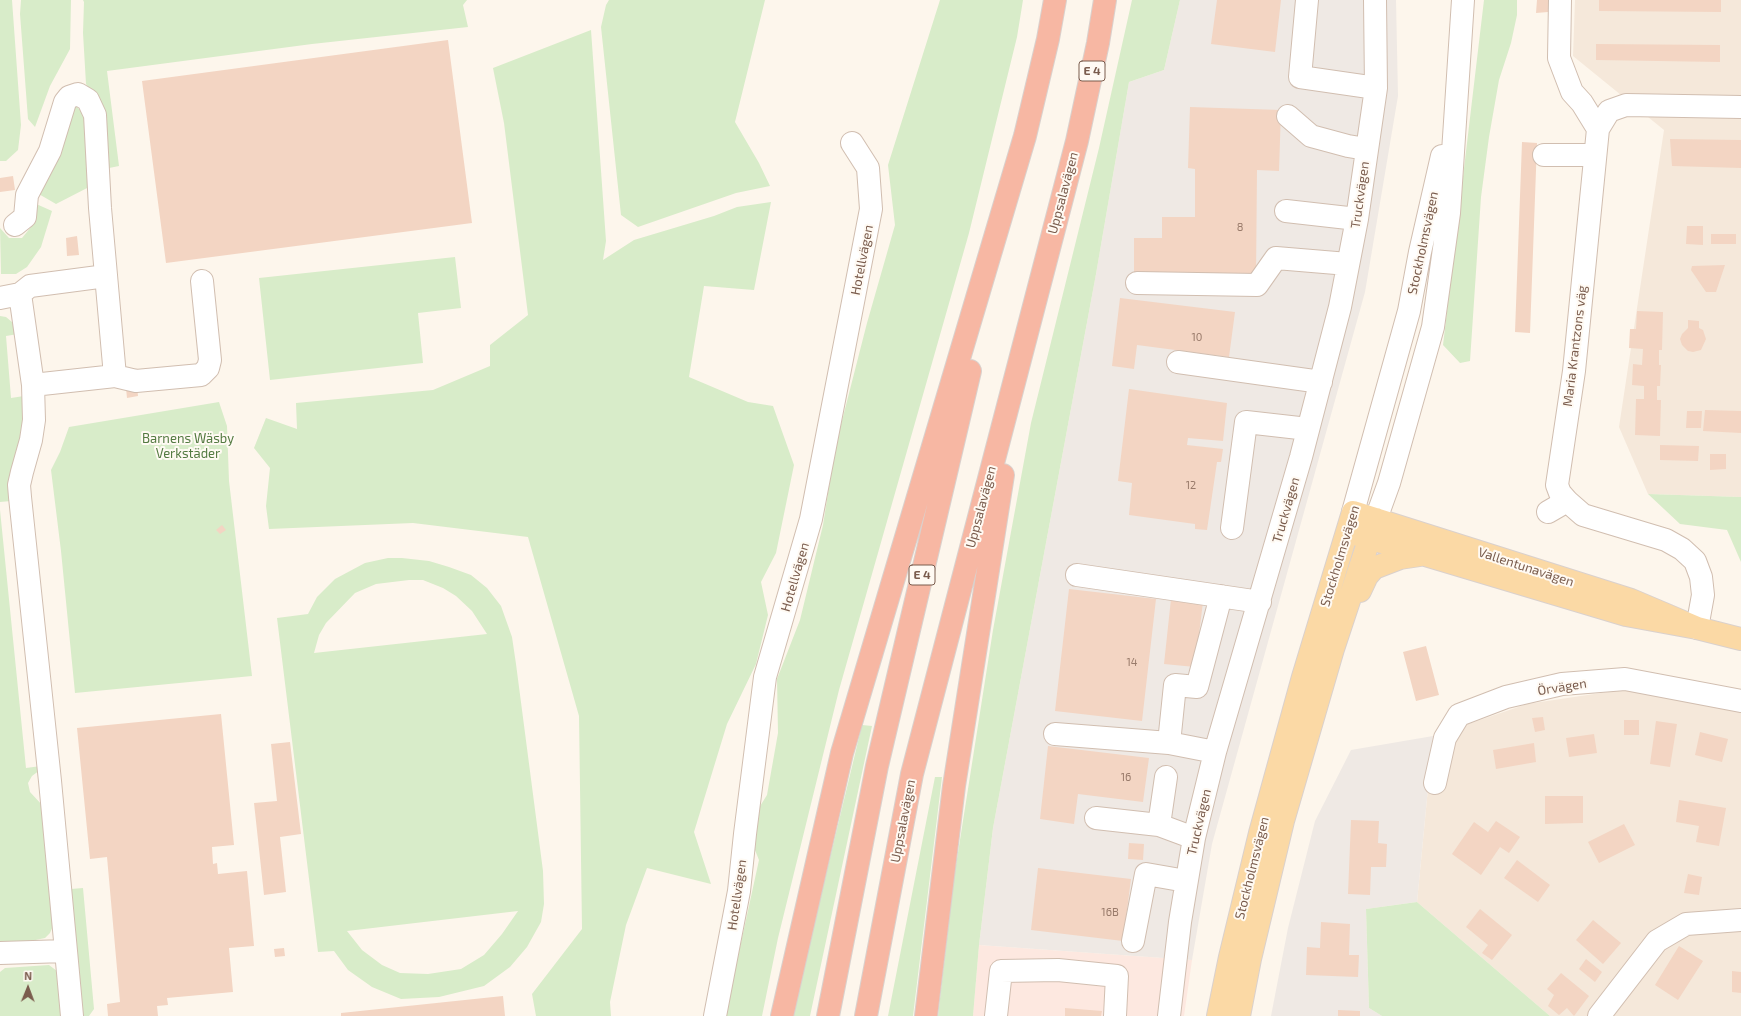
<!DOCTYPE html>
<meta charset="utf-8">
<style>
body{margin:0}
#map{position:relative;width:1741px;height:1016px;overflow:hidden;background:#fdf6ec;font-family:"Exo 2",sans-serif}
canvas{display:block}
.north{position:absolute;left:8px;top:968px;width:40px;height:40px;-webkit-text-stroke:3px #fffaf3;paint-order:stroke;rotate:1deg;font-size:11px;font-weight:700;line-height:16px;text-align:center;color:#7a5c4d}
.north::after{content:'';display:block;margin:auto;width:14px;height:18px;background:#7a5c4d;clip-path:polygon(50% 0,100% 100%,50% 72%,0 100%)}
</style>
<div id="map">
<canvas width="1741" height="1016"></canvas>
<div class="north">N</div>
</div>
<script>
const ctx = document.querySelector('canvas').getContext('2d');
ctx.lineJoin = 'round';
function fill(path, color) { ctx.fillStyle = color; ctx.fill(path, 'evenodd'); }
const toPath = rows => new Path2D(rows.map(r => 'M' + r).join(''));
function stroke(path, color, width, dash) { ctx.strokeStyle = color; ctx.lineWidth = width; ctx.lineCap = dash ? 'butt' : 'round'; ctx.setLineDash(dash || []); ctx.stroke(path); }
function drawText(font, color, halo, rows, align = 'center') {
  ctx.font = font + ' "Exo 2",sans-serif'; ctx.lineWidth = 4; ctx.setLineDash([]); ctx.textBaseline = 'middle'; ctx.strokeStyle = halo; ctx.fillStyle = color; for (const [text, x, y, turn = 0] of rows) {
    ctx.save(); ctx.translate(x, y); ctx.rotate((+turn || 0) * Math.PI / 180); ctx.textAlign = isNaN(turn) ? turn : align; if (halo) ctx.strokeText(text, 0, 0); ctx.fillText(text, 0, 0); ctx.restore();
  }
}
fill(toPath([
 [1575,0,1741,0,1741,497,1648,494,1619,427,1664,130,1573,56],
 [1628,689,1741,710,1741,1016,1550,1016,1417,902,1433,736,1527,704]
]), '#f5e8da');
fill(toPath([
 [979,945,1192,960,1184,1016,973,1016]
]), '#fde8e0');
fill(toPath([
 [1180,0,1396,0,1398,96,1365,292,1212,844,1192,960,979,945,993,828,1096,274,1129,82,1164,70],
 [1433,736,1417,902,1366,909,1369,1008,1382,1016,1271,1016,1288,928,1315,821,1351,750]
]), '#efe9e4');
fill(toPath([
 [0,0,12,0,21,125,18,150,6,161,0,161],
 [21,0,71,0,70,49,50,86,35,127,28,119,20,14],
 [83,0,467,0,463,5,468,27,312,44,107,71,119,166,109,168,100,105,86,84,83,33,84,2],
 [609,0,765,0,735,122,759,163,770,186,736,193,638,227,621,215,601,27,606,5],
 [940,0,1023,0,1017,37,969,233,839,690,778,938,762,1016,725,1016,759,860,755,850,757,811,767,795,778,733,777,679,800,620,823,525,835,448,867,323,895,225,888,165],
 [1132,0,1180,0,1164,70,1129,82,1096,274,993,828,979,945,973,1016,938,1016,954,878,993,630,1031,423,1099,148],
 [1484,0,1517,0,1517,15,1511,43,1499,80,1489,137,1481,197,1470,361,1460,363,1443,345],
 [591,30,606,241,603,260,634,240,714,216,737,207,771,202,754,290,704,286,689,377,748,402,773,406,794,465,776,553,761,582,768,615,756,664,727,724,694,832,711,884,647,868,626,925,610,1002,611,1016,536,1016,532,994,582,929,579,716,528,537,413,523,269,529,266,506,270,468,254,448,266,418,297,429,296,403,433,390,490,366,490,345,528,315,504,123,493,68],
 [70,107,77,107,85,115,91,186,56,204,37,193],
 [34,203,52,211,41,247,27,267,16,274,1,274,0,228,9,238,22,238,31,227],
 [455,257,461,308,418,313,423,363,270,380,259,278],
 [0,316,6,317,12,322,18,334,6,336,11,398,24,396,23,435,8,489,11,501,0,502],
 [219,402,227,426,229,481,252,676,75,693,61,551,51,470,60,452,69,427],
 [1648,494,1741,497,1741,562,1727,530,1680,524],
 [0,510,26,768,41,766,40,770,32,776,28,783,30,792,43,806,53,926,50,933,45,938,26,942,0,943],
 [388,558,402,558,429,561,449,567,471,575,487,588,501,606,512,637,516,664,543,871,544,904,541,922,527,947,510,967,484,986,439,997,401,999,372,987,348,970,334,951,318,952,277,618,308,614,317,597,335,579,365,563],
 [409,580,423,580,443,588,456,596,472,611,487,634,314,653,319,635,326,623,355,593,376,584],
 [518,911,502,934,484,955,461,969,428,974,400,973,382,965,362,950,347,931],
 [862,725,872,726,810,1016,792,1016],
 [935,777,942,777,913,1016,888,1016],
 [83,888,94,1009,89,1016,82,1016,71,889],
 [1417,902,1550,1016,1382,1016,1369,1008,1366,909],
 [49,965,57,971,63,1016,0,1016,0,972,5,968]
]), '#d8ecc9');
fill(toPath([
 [1217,0,1281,0,1275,52,1211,44],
 [1537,0,1548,0,1548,12,1536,13],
 [1599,0,1721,0,1721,12,1599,11],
 [448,40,472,223,166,263,142,81],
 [1596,44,1720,45,1720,62,1596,60],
 [1190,107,1281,110,1279,171,1257,170,1256,278,1134,277,1134,238,1162,238,1162,217,1195,217,1195,169,1188,168],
 [1670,139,1741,140,1741,168,1672,166],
 [1522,142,1537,143,1530,333,1515,332],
 [13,176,15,190,0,192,0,178],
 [1687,226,1703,226,1703,245,1686,244],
 [1711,234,1736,234,1736,244,1711,244],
 [77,236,79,255,67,256,66,238],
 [1725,265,1716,292,1706,292,1691,270,1692,266],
 [1120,298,1235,312,1229,357,1137,345,1134,369,1112,366],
 [1637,311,1663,312,1662,350,1659,350,1659,365,1661,365,1660,386,1657,386,1657,400,1661,400,1660,436,1635,435,1636,399,1644,399,1644,386,1632,385,1633,364,1642,365,1643,349,1629,348,1630,329,1636,329],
 [1688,320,1699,321,1699,328,1703,330,1706,339,1701,350,1693,352,1688,351,1682,345,1680,339,1682,334,1688,328],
 [137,386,138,396,127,398,126,388],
 [1129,389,1227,403,1223,441,1188,438,1187,445,1223,449,1221,462,1217,462,1207,530,1195,529,1195,524,1129,515,1132,483,1118,481],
 [1705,410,1741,411,1741,433,1703,431],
 [1687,411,1702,411,1701,428,1686,428],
 [1660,445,1699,446,1698,461,1660,460],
 [1710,454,1726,454,1726,469,1710,470],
 [222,525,226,530,220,534,216,530],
 [1069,589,1156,599,1142,721,1055,711],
 [1171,599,1203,602,1195,667,1164,664],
 [1426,646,1439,695,1416,701,1403,652],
 [221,714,234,845,212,847,213,864,217,863,218,874,247,871,254,946,229,948,233,992,167,998,168,1005,157,1006,158,1016,108,1016,107,1004,120,1002,107,857,90,859,77,728],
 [1543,717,1545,730,1535,732,1532,718],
 [1624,720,1639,720,1639,735,1624,735],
 [1656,721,1677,724,1670,767,1650,764],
 [1700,732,1728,739,1722,762,1695,755],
 [1594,734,1597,753,1569,757,1566,738],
 [290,742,301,834,280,837,286,892,264,895,254,803,277,801,271,744],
 [1534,743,1536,762,1496,769,1493,750],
 [1048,746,1149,758,1143,802,1078,794,1074,824,1040,819],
 [1545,796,1583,796,1583,823,1545,824],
 [1679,800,1726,808,1719,846,1696,842,1699,826,1676,822],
 [1351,820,1379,821,1378,843,1387,844,1386,867,1371,867,1370,895,1348,894],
 [1496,821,1520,837,1509,853,1500,847,1481,875,1452,854,1474,822,1488,832],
 [1624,824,1635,845,1599,863,1588,842],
 [1129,843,1144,844,1143,860,1128,859],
 [1517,860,1550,885,1538,902,1504,878],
 [1038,868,1131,879,1123,941,1031,930],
 [1688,874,1702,877,1699,895,1684,893],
 [1480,909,1512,935,1492,960,1482,953,1488,945,1466,927],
 [1593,920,1621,943,1603,964,1576,940],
 [1321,922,1350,924,1349,955,1359,955,1358,977,1306,975,1307,947,1320,948],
 [1679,946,1703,961,1678,1000,1655,985],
 [284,948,285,956,275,957,274,949],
 [1586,959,1602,972,1595,982,1579,969],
 [1732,971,1741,972,1741,993,1732,992],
 [1561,973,1589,996,1574,1016,1567,1008,1559,1015,1548,1006,1554,995,1547,989],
 [503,996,505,1016,341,1016,341,1013],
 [1065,1008,1102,1011,1101,1016,1065,1016],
 [1338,1010,1360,1011,1360,1016,1338,1016]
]), '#f3d5c3');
const minor = toPath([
 [1307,0,1300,77,1376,88],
 [1560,0,1559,58,1572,92,1582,103,1598,129],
 [1288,116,1311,136,1348,146,1366,149],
 [1544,155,1595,155],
 [1286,211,1357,219],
 [15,225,25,217,27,195,50,151,65,102,69,97,78,94,88,100,95,115,100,208,115,376,33,385],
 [1137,283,1257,285,1276,258,1348,264],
 [20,294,30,286,106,276],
 [0,298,20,294,33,385,34,420,31,440,22,472,19,485,20,497,50,781,66,951,0,953],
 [1178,362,1321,382],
 [115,376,136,381,201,375,208,368,210,360,202,281],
 [1353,512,1409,311,1420,252,1442,156],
 [1548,512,1567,501],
 [1376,519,1389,483,1433,327,1449,213,1463,0],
 [1232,528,1246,422,1308,429],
 [1077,575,1260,602],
 [1697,628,1703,595,1701,577,1695,561,1682,549,1666,540,1583,515,1567,501,1560,493,1557,485,1574,371,1598,129,1609,111,1626,105,1741,107],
 [1055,734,1169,743,1215,752],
 [1169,743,1175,685,1197,687,1221,596],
 [1435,783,1445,738,1459,715,1506,697,1562,684,1625,679,1741,701],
 [1096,818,1159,825,1194,838],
 [1159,825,1166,777],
 [1133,941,1146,874,1186,881],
 [66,951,72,1016],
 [715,1016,739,891,745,834,765,677,811,519,871,209,868,168,852,143],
 [996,1016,1001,971,1058,970,1117,976,1115,1016],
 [1169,1016,1180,922,1194,838,1215,752,1301,457,1340,307,1357,219,1376,88,1375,0],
 [1599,1016,1657,941,1686,924,1741,920]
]);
const major = toPath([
 [1355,534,1626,615,1697,628,1741,639],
 [1360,591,1367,576,1374,568,1400,558,1420,555],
 [1218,1016,1230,957,1260,833,1303,677,1353,512,1631,600,1697,628],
 [1239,1016,1250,959,1283,821,1333,649,1376,519]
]);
const highway = toPath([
 [782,1016,842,753,1025,136,1048,39,1055,0],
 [828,1016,877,766,970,371],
 [866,1016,912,774,1077,141,1098,43,1105,0],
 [926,1016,954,786,1003,475]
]);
stroke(minor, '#d1beb0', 24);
stroke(major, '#dad1cd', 24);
stroke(highway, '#dad1cd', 24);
stroke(minor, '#fff', 22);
stroke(major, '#fbd9a5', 22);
stroke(highway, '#f7b7a3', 22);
drawText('11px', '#987a6a', null, [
 ["8",1240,227],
 ["10",1197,337],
 ["12",1191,485],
 ["14",1132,662],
 ["16",1126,777],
 ["16B",1110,912]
]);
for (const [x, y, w] of [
 [1092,71,26],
 [922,575,26]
]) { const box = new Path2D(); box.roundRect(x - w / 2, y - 10, w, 20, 3); ctx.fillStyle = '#fffaf3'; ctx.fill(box); stroke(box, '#7a5c4d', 1); }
drawText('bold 12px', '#7a5c4d', null, [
 ["E 4",1092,71],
 ["E 4",922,575]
]);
drawText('13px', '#7a5c4d', '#fffaf3', [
 ["Uppsalavägen",1063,193,-75],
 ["Truckvägen",1360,195,-82],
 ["Stockholmsvägen",1423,243,-78],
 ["Hotellvägen",862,260,-79],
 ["Maria Krantzons väg",1575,346,-83],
 ["Uppsalavägen",981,507,-75],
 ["Truckvägen",1286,510,-74],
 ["Stockholmsvägen",1340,556,-73],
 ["Vallentunavägen",1526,567,18],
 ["Hotellvägen",795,577,-74],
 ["Örvägen",1562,687,-9],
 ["Uppsalavägen",903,821,-79],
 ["Truckvägen",1199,822,-77],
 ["Stockholmsvägen",1252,868,-76],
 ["Hotellvägen",737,895,-82]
]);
drawText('13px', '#537a41', '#fffaf3', [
 ["Barnens Wäsby",188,439],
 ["Verkstäder",188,454]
]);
</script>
